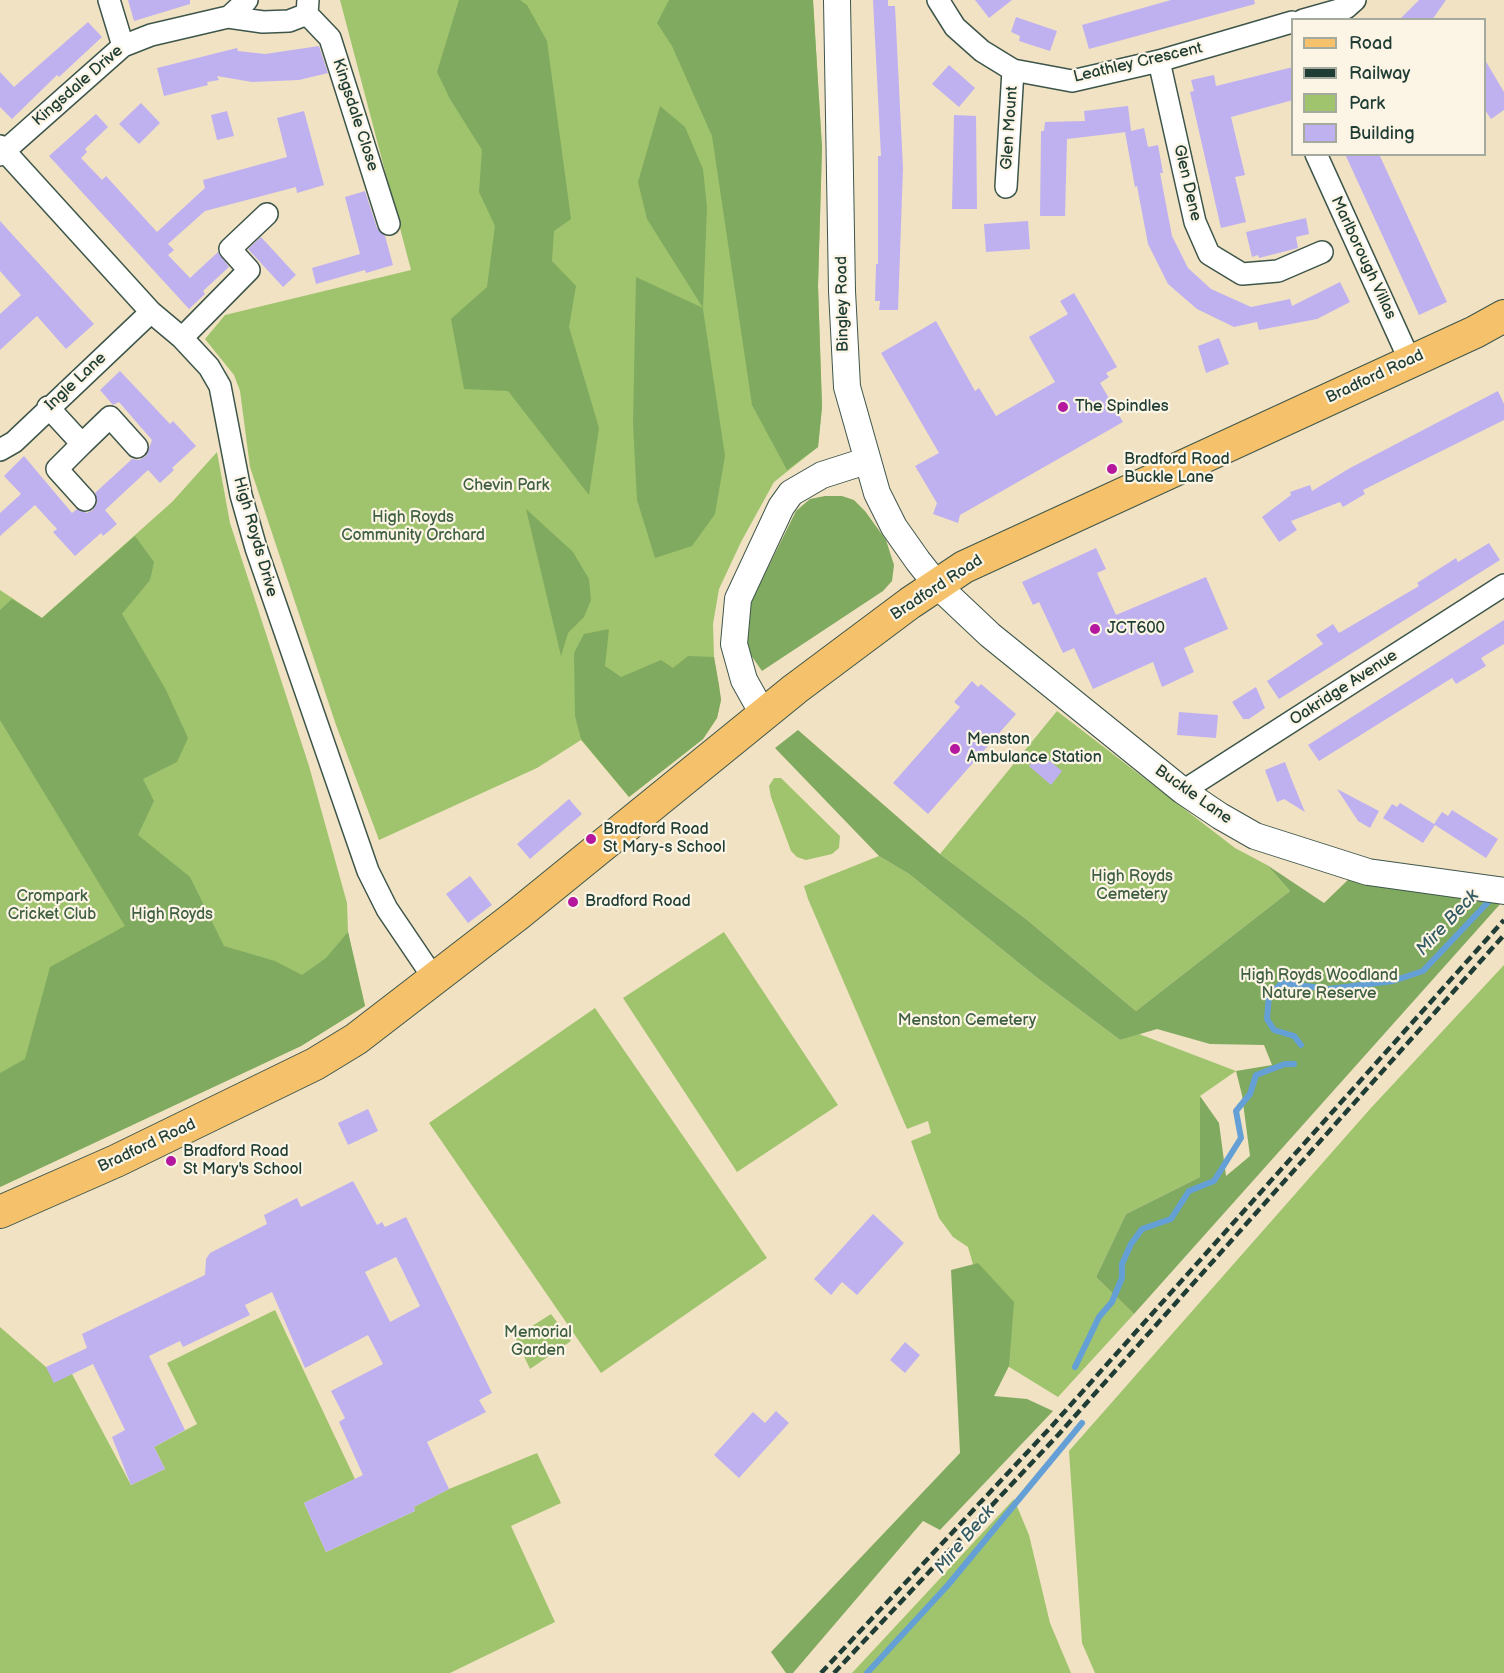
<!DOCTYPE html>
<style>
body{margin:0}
#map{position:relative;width:1504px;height:1673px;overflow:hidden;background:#f1e2c4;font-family:"Balsamiq Sans",sans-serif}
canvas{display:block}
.legend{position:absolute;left:1291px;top:18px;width:195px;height:138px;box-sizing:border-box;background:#fcf5e5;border:2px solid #a4ab9e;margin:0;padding:8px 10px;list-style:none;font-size:18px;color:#1f3d34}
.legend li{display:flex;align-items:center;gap:12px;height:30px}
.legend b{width:30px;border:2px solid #a4ab9e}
</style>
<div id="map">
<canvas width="1504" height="1673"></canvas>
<ul class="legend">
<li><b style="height:8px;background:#f5c16b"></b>Road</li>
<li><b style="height:8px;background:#1f3d34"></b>Railway</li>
<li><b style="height:16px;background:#a0c46d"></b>Park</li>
<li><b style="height:16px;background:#bfb1ef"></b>Building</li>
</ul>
</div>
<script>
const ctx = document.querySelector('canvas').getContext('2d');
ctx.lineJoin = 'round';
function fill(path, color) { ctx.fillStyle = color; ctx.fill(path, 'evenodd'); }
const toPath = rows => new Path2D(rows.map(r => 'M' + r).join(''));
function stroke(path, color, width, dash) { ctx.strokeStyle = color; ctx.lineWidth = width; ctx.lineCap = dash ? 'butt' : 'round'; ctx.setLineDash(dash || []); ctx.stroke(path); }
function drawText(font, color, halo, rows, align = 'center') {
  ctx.font = font + ' "Balsamiq Sans",sans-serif'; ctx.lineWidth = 4.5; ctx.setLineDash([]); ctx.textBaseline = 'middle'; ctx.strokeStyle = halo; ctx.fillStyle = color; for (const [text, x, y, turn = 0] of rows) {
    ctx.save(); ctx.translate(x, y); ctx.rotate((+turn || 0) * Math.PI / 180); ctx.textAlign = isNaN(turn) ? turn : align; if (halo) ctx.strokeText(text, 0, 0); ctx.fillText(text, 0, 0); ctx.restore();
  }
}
fill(toPath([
 [340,0,813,0,822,148,818,286,822,407,818,447,774,482,741,542,719,589,713,624,714,657,721,700,717,718,703,739,629,797,581,740,537,768,379,840,336,725,250,467,240,391,234,375,205,339,225,315,411,270],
 [217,452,230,523,309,766,347,903,348,932,365,1006,301,1046,0,1187,0,590,42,618,172,502],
 [1057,711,1235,848,1267,865,1290,891,1136,1011,1026,919,940,854],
 [774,778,781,778,840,836,839,848,832,854,806,860,797,857,791,851,771,797,769,786],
 [879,856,909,874,1036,977,1120,1040,1139,1034,1236,1071,1200,1096,1200,1177,1126,1214,1096,1277,1134,1314,1058,1397,1001,1362,968,1247,953,1237,939,1218,911,1141,931,1133,928,1121,907,1129,808,899,804,886],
 [724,932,838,1105,737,1172,623,998],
 [1504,965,1504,1673,1095,1673,1082,1643,1069,1451,1370,1109],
 [595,1008,767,1258,601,1373,429,1123],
 [275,1310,355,1479,304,1503,326,1552,415,1511,414,1507,449,1489,537,1453,561,1503,511,1526,555,1622,450,1673,0,1673,0,1327,46,1367,72,1374,131,1485,165,1469,154,1447,197,1424,167,1363],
 [551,1314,571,1341,530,1369,515,1337],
 [1014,1499,1029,1535,1050,1623,1071,1673,852,1673]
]), '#a0c46d');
fill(toPath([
 [459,0,520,0,527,5,547,41,571,219,554,231,552,261,576,286,569,327,599,428,589,495,508,391,464,389,451,319,487,287,495,226,479,192,482,150,450,99,437,72],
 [669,0,813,0,822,148,818,286,822,407,818,447,787,470,752,405,712,136,672,46,657,23],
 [660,106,685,127,703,169,707,207,703,309,725,456,715,514,692,546,655,558,637,500,633,423,636,277,703,308,647,219,638,182],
 [825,496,842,496,854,500,865,511,886,540,894,565,892,581,883,591,762,671,748,651,744,630,746,612,796,511,810,499],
 [526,509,573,552,589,579,591,600,584,617,568,633,561,656],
 [135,536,154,562,150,580,122,614,166,690,188,738,177,762,143,779,154,801,138,835,190,877,224,946,275,961,302,975,326,958,348,932,365,1006,301,1046,0,1187,0,1073,25,1059,50,967,125,926,0,720,0,610,12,599,42,618],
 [609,629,605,666,621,677,661,660,673,668,688,656,714,657,719,685,721,700,717,718,703,739,629,797,581,739,575,716,574,653,584,634],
 [798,730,940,854,1026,919,1136,1011,1290,891,1267,865,1324,903,1351,877,1502,902,1134,1314,1096,1277,1126,1214,1200,1177,1200,1096,1219,1123,1226,1176,1250,1156,1242,1095,1236,1071,1272,1065,1264,1045,1210,1044,1157,1029,1120,1040,1036,977,909,874,879,856,775,748],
 [978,1263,1014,1302,1009,1366,994,1396,1027,1399,1053,1411,940,1530,923,1521,793,1673,786,1673,771,1652,960,1453,951,1270]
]), '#80aa60');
stroke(toPath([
 [1301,1045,1294,1036,1274,1030,1267,1019,1269,995,1282,983,1329,989,1393,981,1423,971,1493,897],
 [1075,1367,1099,1317,1112,1302,1122,1278,1122,1264,1131,1244,1142,1229,1171,1219,1189,1191,1214,1181,1241,1138,1236,1111,1250,1094,1256,1075,1285,1064,1294,1064],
 [867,1673,948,1585,1082,1423]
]), '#64a0d5', 6);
fill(toPath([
 [128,0,190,0,190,4,134,21],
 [873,0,888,0,888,6,895,6,903,168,898,310,879,310,880,301,875,301,876,264,878,264,878,156,881,156],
 [975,0,1012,0,989,18],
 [1171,0,1254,0,1255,4,1089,49,1082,25],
 [1419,0,1446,0,1432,20,1399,20],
 [1016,17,1057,31,1050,51,1019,41,1020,36,1011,32],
 [88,22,102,37,59,77,57,75,12,119,0,107,0,72,14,87],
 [319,46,328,73,299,80,252,82,217,76,219,80,207,82,208,85,164,96,157,68,237,48,238,51,265,54],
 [1485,60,1504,92,1504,110,1491,119,1485,110],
 [949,65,975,88,959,107,932,84],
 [1293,67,1293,100,1231,117,1245,175,1235,177,1246,222,1221,228,1190,92,1194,91,1191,80,1214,75,1216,86],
 [141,103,160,123,139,144,119,124],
 [1128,106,1131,131,1144,128,1148,147,1158,145,1163,173,1160,173,1172,236,1188,268,1211,289,1251,307,1290,299,1292,306,1340,282,1350,302,1317,319,1259,330,1257,322,1234,327,1197,309,1168,284,1148,244,1137,186,1135,187,1125,132,1127,132,1067,139,1065,216,1040,216,1041,131,1044,131,1045,122,1085,121,1084,111],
 [227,111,234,136,217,140,211,115],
 [304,111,324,185,297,193,296,187,205,211,168,244,174,250,168,255,190,278,218,252,229,267,203,291,205,294,189,309,49,156,96,114,108,127,85,149,87,152,81,158,102,180,106,176,157,232,205,188,203,180,287,157,277,118],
 [954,115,976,116,977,209,952,209],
 [1345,154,1379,154,1447,302,1419,315],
 [365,191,377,228,385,236,393,265,366,273,365,270,316,284,312,268,360,254,345,197],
 [1306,218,1309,234,1296,237,1298,248,1259,258,1258,255,1252,257,1246,232],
 [0,221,94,324,66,349,37,316,0,350,0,314,21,295,0,271],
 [1028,221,1030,249,986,252,984,224],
 [261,237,296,275,283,287,248,249],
 [1074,293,1117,367,1106,373,1109,377,1100,383,1123,422,960,515,958,523,933,514,937,503,915,466,939,453,881,353,936,321,975,391,979,388,996,416,1055,382,1029,337,1068,314,1060,301],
 [1219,338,1229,364,1206,373,1198,346],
 [120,371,170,424,173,421,196,446,172,468,174,470,160,483,148,470,105,510,117,524,103,536,101,533,75,556,53,532,57,529,35,505,0,536,0,513,21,494,4,476,24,456,72,513,77,509,87,513,93,510,97,503,95,493,132,459,139,460,146,456,152,440,119,402,113,405,100,390],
 [1498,391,1504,404,1504,420,1363,490,1365,494,1343,507,1340,502,1291,521,1297,530,1279,542,1262,517,1291,495,1290,492,1310,485,1312,491,1350,468],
 [1489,543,1500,560,1279,699,1267,681,1323,644,1316,635,1333,624,1339,633,1419,586,1417,583,1456,558,1458,562],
 [1096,548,1106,569,1097,573,1116,615,1206,577,1228,629,1184,648,1194,672,1162,687,1153,662,1093,689,1074,648,1063,653,1039,602,1033,605,1022,582],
 [1504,620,1504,644,1481,658,1486,666,1456,684,1452,678,1319,761,1308,745],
 [972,681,978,687,981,684,1016,714,928,814,893,783,960,707,954,702],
 [1256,687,1265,708,1249,719,1243,719,1232,702],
 [1179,712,1218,715,1216,738,1177,735],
 [1040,753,1062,771,1051,785,1029,766],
 [1285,762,1291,778,1305,812,1284,799,1277,802,1265,770],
 [1337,789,1379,811,1370,828,1358,821],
 [569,799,582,814,530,859,517,844],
 [1400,803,1434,824,1442,812,1448,816,1452,810,1498,839,1486,858,1435,825,1423,843,1383,818,1392,804,1397,807],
 [470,876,492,905,468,923,446,894],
 [368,1109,378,1131,348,1145,338,1123],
 [353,1181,377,1225,382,1222,385,1227,406,1217,492,1393,479,1400,486,1412,427,1442,449,1489,414,1507,415,1511,326,1552,304,1503,363,1475,339,1422,345,1418,331,1391,383,1364,368,1335,305,1368,272,1292,245,1305,250,1315,183,1347,180,1341,149,1356,185,1430,154,1447,165,1469,131,1485,112,1437,125,1430,93,1364,54,1383,46,1367,87,1348,82,1334,205,1275,206,1259,210,1253,267,1224,264,1215,297,1198,301,1207],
 [396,1257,420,1306,390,1322,365,1272],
 [873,1214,904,1243,857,1295,842,1282,831,1295,814,1279],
 [905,1342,920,1355,905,1373,890,1360],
 [776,1411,789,1423,739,1478,714,1455,753,1412,765,1423]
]), '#bfb1ef');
const minor = toPath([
 [109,0,123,46],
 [938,0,955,27,982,51,1013,70,1072,81,1159,61,1292,22],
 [307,14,330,38,389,224],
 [229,17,247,0],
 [1303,20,1346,8,1355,0],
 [1159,61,1195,222,1209,254,1242,274,1278,271,1322,252],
 [0,146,151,312,182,338,209,367,220,386,241,495,256,548,368,871,387,909,435,980],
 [1316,154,1410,361],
 [0,155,123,46,151,35,228,17,263,22,289,21,307,14,308,0],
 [1006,187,1013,70],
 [182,338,249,270,230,249,267,214],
 [48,407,82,444,110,417,137,447],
 [82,444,57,469,85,500],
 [0,450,14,442,151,312],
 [1183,791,1504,585]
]);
const tertiary = toPath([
 [837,0,842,291,847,387,877,493,894,527,918,561,937,585,990,635,1183,791,1220,816,1255,836,1368,872,1504,891],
 [763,714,744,680,734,644,738,599,781,507,791,493,822,475,866,461]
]);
const primary = toPath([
 [0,1212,116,1161,315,1064,356,1039,517,915,795,689,910,603,964,567,1475,332,1504,316]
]);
stroke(minor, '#3e564a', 24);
stroke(tertiary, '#3e564a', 28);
stroke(primary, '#3e564a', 34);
stroke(minor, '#fff', 21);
stroke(tertiary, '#fff', 26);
stroke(primary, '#f5c16b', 32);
stroke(toPath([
 [821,1673,1050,1428,1504,920],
 [834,1673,1058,1435,1504,935]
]), '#1f3d34', 4.5, [9, 4.5]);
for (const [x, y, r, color] of [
 [1063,407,6,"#b5179e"],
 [1112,469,6,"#b5179e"],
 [1095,629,6,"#b5179e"],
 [955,749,6,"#b5179e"],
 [591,839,6,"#b5179e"],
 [573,902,6,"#b5179e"],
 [171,1161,6,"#b5179e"]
]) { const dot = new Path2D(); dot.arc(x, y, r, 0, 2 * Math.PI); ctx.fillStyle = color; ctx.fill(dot); stroke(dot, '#fcf5e5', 2); }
drawText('16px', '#1f3d34', '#fcf5e5', [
 ["Leathley Crescent",1138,63,-13],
 ["Kingsdale Drive",78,86,-41],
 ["Kingsdale Close",355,115,72],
 ["Glen Mount",1010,128,-86],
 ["Glen Dene",1187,183,77],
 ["Marlborough Villas",1363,258,65],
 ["Bingley Road",843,304,-91],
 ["Bradford Road",1375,377,-25],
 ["Ingle Lane",76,382,-43],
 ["High Royds Drive",255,537,74],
 ["Bradford Road",937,588,-33],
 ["Oakridge Avenue",1344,688,-33],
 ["Buckle Lane",1193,795,35],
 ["Bradford Road",147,1146,-25]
]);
drawText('16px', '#1f3d34', '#fcf5e5', [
 ["The Spindles",1075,407],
 ["Bradford Road",1124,460],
 ["Buckle Lane",1124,478],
 ["JCT600",1107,629],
 ["Menston",967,740],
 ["Ambulance Station",967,758],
 ["Bradford Road",603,830],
 ["St Mary-s School",603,848],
 ["Bradford Road",585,902],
 ["Bradford Road",183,1152],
 ["St Mary's School",183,1170]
], 'left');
drawText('16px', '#3f5f42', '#fcf5e5', [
 ["Chevin Park",506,486],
 ["High Royds",413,518],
 ["Community Orchard",413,536],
 ["High Royds",1132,877],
 ["Cemetery",1132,895],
 ["Crompark",52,897],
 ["Cricket Club",52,915],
 ["High Royds",172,915],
 ["High Royds Woodland",1319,976],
 ["Nature Reserve",1319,994],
 ["Menston Cemetery",967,1021],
 ["Memorial",538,1333],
 ["Garden",538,1351]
]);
drawText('italic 18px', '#345b64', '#fcf5e5', [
 ["Mire Beck",1448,923,-47],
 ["Mire Beck",965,1540,-50]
]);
</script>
